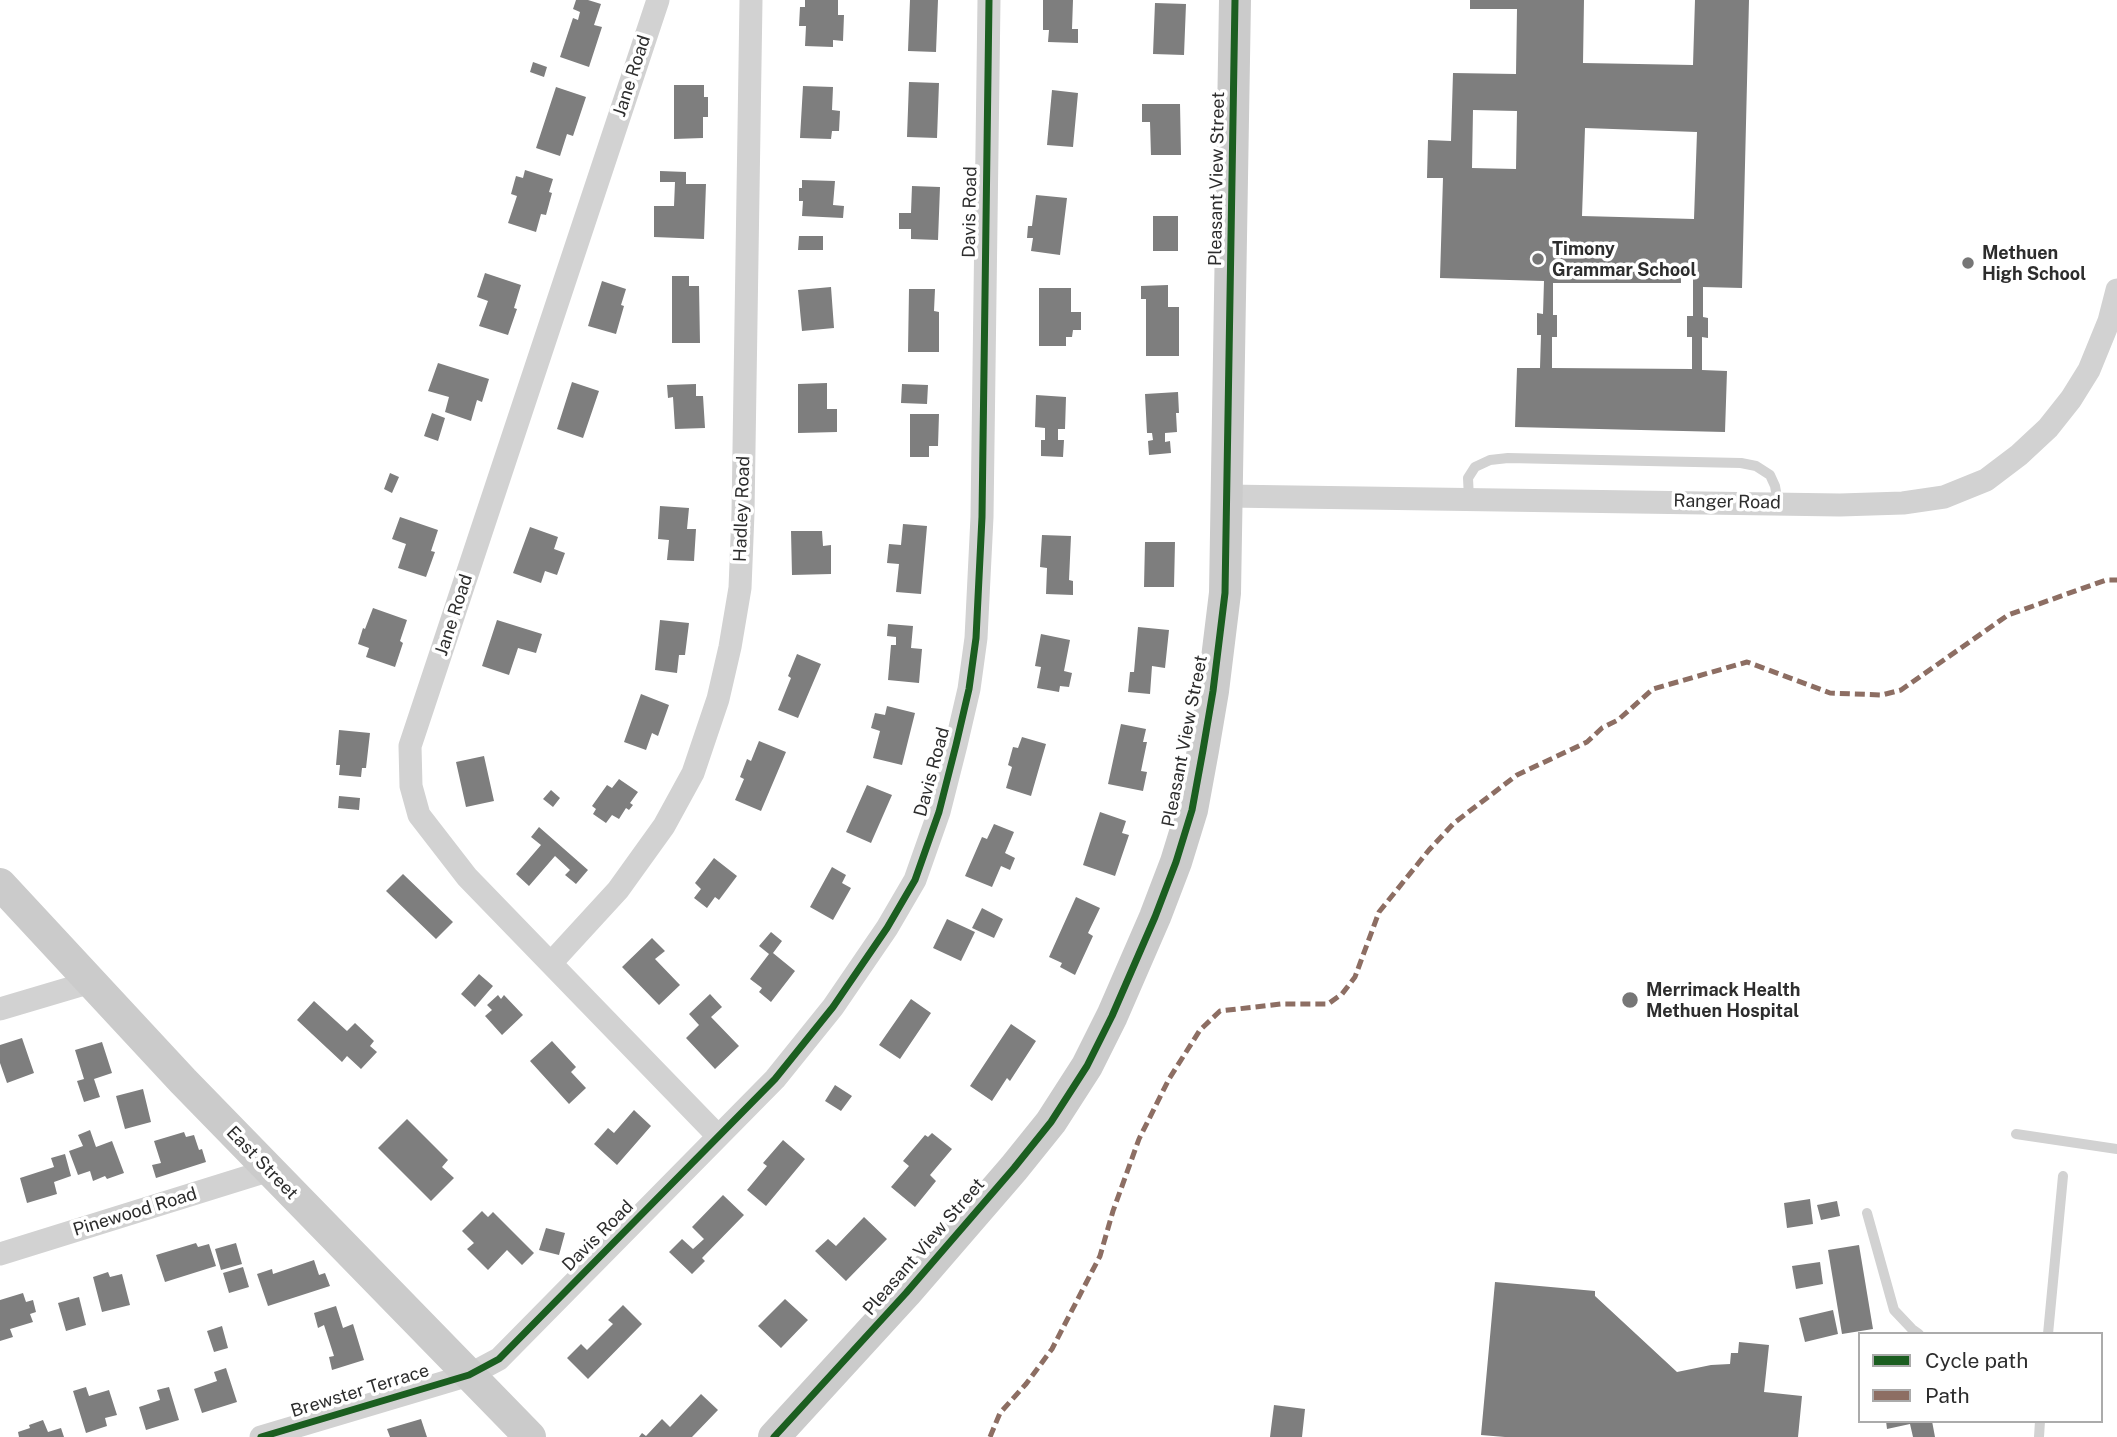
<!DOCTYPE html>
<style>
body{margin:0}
#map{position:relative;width:2117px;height:1437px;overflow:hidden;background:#fff;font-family:"Public Sans",sans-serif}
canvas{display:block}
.legend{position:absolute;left:1858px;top:1332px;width:245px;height:91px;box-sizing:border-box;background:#fff;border:2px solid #ababab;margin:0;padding:9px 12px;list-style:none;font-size:21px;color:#2d2d2d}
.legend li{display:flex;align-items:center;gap:14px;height:35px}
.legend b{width:35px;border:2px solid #ababab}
</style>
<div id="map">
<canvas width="2117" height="1437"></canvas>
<ul class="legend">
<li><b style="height:9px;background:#1b5e20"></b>Cycle path</li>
<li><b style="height:9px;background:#8d6e63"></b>Path</li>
</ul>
</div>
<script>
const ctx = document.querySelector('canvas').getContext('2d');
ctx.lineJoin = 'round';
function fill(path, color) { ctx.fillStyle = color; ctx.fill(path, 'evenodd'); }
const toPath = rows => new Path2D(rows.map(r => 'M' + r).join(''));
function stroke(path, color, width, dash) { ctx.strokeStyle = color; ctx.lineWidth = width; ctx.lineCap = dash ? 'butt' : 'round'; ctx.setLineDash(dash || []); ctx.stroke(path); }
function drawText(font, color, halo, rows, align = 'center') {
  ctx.font = font + ' "Public Sans",sans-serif'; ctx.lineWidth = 7; ctx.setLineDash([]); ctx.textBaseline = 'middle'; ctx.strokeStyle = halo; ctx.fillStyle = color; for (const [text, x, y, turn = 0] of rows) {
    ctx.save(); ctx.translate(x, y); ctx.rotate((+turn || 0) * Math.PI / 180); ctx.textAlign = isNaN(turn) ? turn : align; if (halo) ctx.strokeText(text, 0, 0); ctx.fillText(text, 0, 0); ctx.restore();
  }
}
fill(toPath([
 [576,0,588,0,601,4,594,25,602,27,589,67,560,57,573,18,578,20,580,12,573,9],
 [805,0,838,0,838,15,844,15,843,41,833,40,833,47,805,46,806,26,799,26,800,7,805,7],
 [910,0,938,0,936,52,908,51],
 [1043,0,1073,0,1072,29,1078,29,1078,43,1048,42,1049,30,1043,30],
 [1470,0,1584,0,1583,63,1693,65,1695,0,1749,0,1742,288,1703,287,1703,317,1708,318,1708,338,1702,337,1702,370,1727,371,1725,432,1515,427,1517,368,1540,368,1541,335,1537,335,1537,313,1543,314,1544,281,1440,278,1443,178,1427,178,1428,140,1451,141,1453,73,1516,74,1517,9,1470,9],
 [1473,110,1517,111,1516,169,1472,168],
 [1585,128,1697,132,1694,219,1582,216],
 [1681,277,1693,277,1693,316,1687,316,1687,337,1692,337,1692,369,1552,368,1552,337,1557,337,1557,315,1553,315,1553,283,1681,283],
 [1155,3,1186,4,1184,55,1153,54],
 [533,62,547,67,544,77,530,72],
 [909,82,939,83,937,138,907,137],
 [674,85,704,85,704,97,708,97,708,117,703,117,703,138,674,139],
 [803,86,833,87,832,110,840,111,839,131,832,131,831,139,800,138],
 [556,87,586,97,573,136,567,134,560,156,536,148],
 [1052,90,1078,93,1073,147,1047,145],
 [1142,104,1180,104,1181,155,1151,155,1150,122,1142,122],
 [525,170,553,179,549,192,552,193,546,215,541,214,536,232,508,223,517,196,511,194,516,176,523,178],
 [660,171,686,172,686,184,706,184,704,239,654,237,654,206,674,206,675,182,660,182],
 [802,180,835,181,833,205,844,206,843,218,802,216,803,201,799,201,799,188,802,188],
 [912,186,940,187,938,240,911,239,911,229,899,229,899,213,911,213],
 [1036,195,1067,198,1060,255,1031,251,1033,238,1027,238,1028,226,1032,226],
 [1153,216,1178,216,1178,251,1153,251],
 [799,236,823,236,823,250,798,250],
 [485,273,521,285,514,308,517,309,508,335,479,326,488,301,477,297],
 [672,276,689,276,689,286,699,286,700,343,672,343],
 [602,281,626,289,621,305,624,306,616,334,588,326],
 [1168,285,1168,307,1179,307,1179,356,1146,356,1146,299,1141,299,1141,286],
 [831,287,834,328,802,331,798,290],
 [1039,288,1071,288,1071,312,1081,312,1081,330,1073,330,1072,337,1066,337,1066,346,1039,346],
 [909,289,935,289,934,311,939,312,939,352,908,352],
 [438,363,489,379,482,402,477,400,471,421,445,412,449,397,428,391],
 [572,382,599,391,583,438,557,429],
 [827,383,827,409,837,409,837,432,798,433,798,384],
 [696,384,696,396,703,396,705,428,675,429,673,397,668,398,667,385],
 [902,384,928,385,927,404,901,403],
 [1178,392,1179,413,1176,413,1177,432,1165,433,1165,442,1170,441,1171,453,1149,455,1148,441,1153,440,1152,433,1147,433,1145,394],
 [1036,395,1066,397,1065,429,1058,429,1058,440,1064,440,1063,457,1041,456,1041,440,1045,440,1045,428,1035,427],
 [432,413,445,418,438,441,424,436],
 [910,414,939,414,938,446,929,446,929,457,910,457],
 [390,473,399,477,392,493,384,489],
 [660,506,689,508,687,529,696,529,694,561,667,560,669,540,658,539],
 [400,517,438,530,431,551,435,552,426,577,398,568,406,544,392,539],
 [903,524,927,526,921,594,896,592,899,564,887,563,889,544,901,545],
 [530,527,558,537,554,549,565,553,557,575,545,571,541,583,513,573],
 [791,531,822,531,823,546,831,545,831,574,792,575],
 [1042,535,1071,536,1069,580,1073,581,1073,595,1046,594,1047,568,1040,567],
 [1145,542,1175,542,1174,587,1144,587],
 [373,608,407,620,400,641,403,643,395,667,366,657,369,648,358,644,363,628,365,629],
 [497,620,542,634,536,653,518,648,509,675,482,666],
 [660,620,689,623,685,655,679,655,677,673,655,670],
 [888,624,913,626,911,648,922,649,919,683,888,680,891,645,896,645,896,637,887,636],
 [1138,627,1169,630,1165,668,1152,666,1150,694,1128,692,1130,672,1134,672],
 [1041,634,1070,640,1064,671,1072,673,1069,687,1060,686,1059,692,1037,688,1041,667,1035,666],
 [797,654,821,664,798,718,778,710,791,678,788,676],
 [641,694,669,705,658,736,652,733,646,750,624,742],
 [887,706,915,713,902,765,873,758,880,731,871,728,875,713,885,715],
 [1121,724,1146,729,1143,742,1147,742,1141,771,1147,772,1143,791,1108,784],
 [339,730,370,733,366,768,362,768,361,777,339,775,340,765,336,765],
 [1022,737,1046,744,1031,796,1006,788,1012,767,1008,765,1013,747,1018,748],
 [759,741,786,752,761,811,735,800,744,779,740,777,747,759,751,761],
 [484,756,494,801,466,807,456,762],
 [619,779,638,792,630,803,633,805,629,810,626,808,619,819,612,815,606,823,593,814,596,809,592,806,607,785,612,788],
 [867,785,892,795,871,843,846,832],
 [551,790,560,798,553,807,543,799],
 [339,796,360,798,359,810,338,808],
 [1100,812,1126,821,1122,833,1129,835,1115,876,1083,865],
 [994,824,1014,832,1005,853,1015,858,1010,870,1001,866,992,887,965,876,982,837,987,839],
 [539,827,588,870,576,884,565,875,570,870,555,856,529,886,516,874,541,845,531,837],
 [714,858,737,876,719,900,715,897,707,908,694,898,701,889,695,883],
 [832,867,846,875,842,883,851,888,833,920,810,907],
 [403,874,453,922,436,939,386,891],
 [1076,897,1100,908,1088,933,1093,936,1075,975,1060,967,1062,963,1049,957],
 [982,908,1003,919,994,938,972,928],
 [947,919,975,932,961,961,933,948],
 [771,932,782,941,773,953,795,971,771,1002,759,992,762,988,750,979,769,954,759,946],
 [652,938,665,951,655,959,680,985,659,1005,622,967],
 [479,974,493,986,475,1007,461,994],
 [710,994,722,1007,711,1017,739,1046,715,1069,686,1038,699,1025,689,1014],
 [498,995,501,999,504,995,523,1015,502,1035,485,1016,492,1010,487,1005],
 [911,999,931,1013,900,1059,879,1045],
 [314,1001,347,1031,355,1023,374,1041,370,1046,377,1052,361,1069,347,1056,342,1062,297,1020],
 [1011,1024,1036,1041,1010,1081,1007,1078,992,1101,970,1086],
 [22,1038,34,1073,7,1083,0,1063,0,1045],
 [552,1041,576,1067,571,1072,586,1088,569,1104,530,1061],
 [102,1042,112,1073,94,1079,100,1097,84,1102,77,1081,84,1079,75,1050],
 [835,1085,852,1096,841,1111,825,1101],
 [143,1089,151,1122,125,1129,116,1096],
 [634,1110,651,1126,617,1165,594,1144,608,1128,614,1133],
 [407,1119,448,1160,442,1167,454,1178,431,1201,378,1148],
 [90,1130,96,1147,112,1141,124,1173,107,1179,105,1176,93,1181,90,1171,78,1175,69,1151,83,1146,78,1135],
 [184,1132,186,1137,194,1135,199,1150,202,1149,206,1162,156,1178,152,1165,161,1163,154,1141],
 [932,1133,952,1149,930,1175,936,1181,915,1207,891,1187,909,1166,903,1161,925,1135,928,1137],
 [783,1140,805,1159,766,1206,747,1190,767,1166,763,1163],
 [65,1154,71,1176,54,1182,57,1194,27,1203,20,1178,54,1167,51,1158],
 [723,1195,744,1215,702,1258,705,1261,692,1274,669,1252,682,1239,693,1249,704,1239,692,1227],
 [1810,1199,1813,1224,1787,1228,1784,1203],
 [1837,1201,1840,1216,1821,1220,1817,1205],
 [482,1211,488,1217,493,1212,534,1253,522,1265,507,1250,488,1270,467,1249,474,1243,462,1231],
 [864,1217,887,1239,846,1281,815,1251,828,1239,836,1246],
 [546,1228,565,1233,559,1255,539,1250],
 [196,1243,198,1247,209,1244,216,1266,165,1282,156,1255],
 [236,1243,242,1264,221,1270,215,1249],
 [1859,1245,1873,1329,1842,1334,1828,1250],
 [314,1260,319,1275,325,1273,330,1286,268,1306,257,1274,272,1269,273,1274],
 [1820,1262,1823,1284,1796,1289,1792,1266],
 [243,1267,249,1287,229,1293,223,1273],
 [108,1272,110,1277,122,1274,130,1305,102,1312,93,1277],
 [1495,1282,1595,1291,1595,1296,1677,1372,1711,1365,1730,1364,1731,1353,1738,1353,1739,1342,1769,1345,1764,1392,1802,1396,1798,1437,1505,1437,1481,1435],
 [23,1293,26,1302,33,1300,36,1312,30,1314,33,1322,10,1329,13,1337,0,1341,0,1300],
 [79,1297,86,1325,66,1331,58,1303],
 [785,1299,808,1320,781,1348,758,1326],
 [623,1305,642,1324,588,1379,567,1358,581,1344,587,1350,613,1324,608,1320],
 [336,1306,343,1328,353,1324,364,1360,332,1370,329,1357,334,1356,324,1325,318,1328,314,1313],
 [1833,1310,1838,1334,1805,1342,1799,1318],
 [222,1326,228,1348,214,1352,207,1331],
 [226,1368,237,1402,202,1413,194,1389,217,1381,214,1372],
 [86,1387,89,1396,109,1390,117,1415,105,1418,107,1426,86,1433,73,1391],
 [169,1387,179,1420,146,1430,139,1407,160,1400,157,1390],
 [701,1394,718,1410,692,1437,639,1437,642,1433,646,1436,662,1419,670,1427],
 [1274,1405,1305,1409,1302,1437,1270,1437],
 [421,1419,427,1437,390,1437,387,1429],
 [43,1420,48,1432,61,1428,64,1437,19,1437,18,1432,30,1428,29,1425],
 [1886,1421,1932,1421,1935,1437,1913,1437,1910,1424,1887,1429]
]), '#7e7e7e');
stroke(toPath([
 [1469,499,1468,478,1475,467,1490,460,1508,458,1741,463,1756,466,1770,475,1775,486,1778,503],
 [2016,1134,2117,1149],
 [1867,1213,1894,1310,1912,1329,1919,1334],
 [2048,1334,2063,1176],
 [2039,1437,2040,1421]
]), '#d2d2d2', 10);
stroke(toPath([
 [658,0,410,746,411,786,419,815,467,877,718,1136],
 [1227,496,1840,505,1903,503,1944,497,1986,480,2019,455,2048,428,2071,399,2089,370,2109,321,2117,290],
 [551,963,618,890,664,826,693,773,718,699,730,647,740,588,743,513,751,0],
 [0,1009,91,982],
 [0,1254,270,1170],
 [261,1437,469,1375,499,1359,775,1079,833,1007,887,928,915,880,939,812,956,745,969,689,976,638,982,517,989,0]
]), '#d2d2d2', 23);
stroke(toPath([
 [0,884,183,1081,530,1437],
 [774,1437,906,1293,1014,1168,1051,1122,1087,1066,1112,1016,1155,917,1176,862,1192,810,1203,750,1213,691,1225,593,1235,0]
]), '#cbcbcb', 32);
stroke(toPath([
 [990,1437,1000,1413,1026,1384,1052,1349,1100,1256,1113,1211,1139,1139,1169,1079,1200,1030,1220,1011,1281,1004,1328,1004,1342,994,1355,977,1379,912,1429,850,1454,823,1517,775,1587,742,1602,728,1618,720,1653,689,1747,662,1830,693,1882,695,1901,690,2008,615,2106,580,2117,580]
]), '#8d6e63', 5, [10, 5]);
stroke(toPath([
 [261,1437,469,1375,499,1359,775,1079,833,1007,887,928,915,880,939,812,956,745,969,689,976,638,982,517,989,0],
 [774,1437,906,1293,1014,1168,1051,1122,1087,1066,1112,1016,1155,917,1176,862,1192,810,1203,750,1213,691,1225,593,1235,0]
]), '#1b5e20', 7);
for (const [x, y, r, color] of [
 [1538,259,7,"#767676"],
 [1968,263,7,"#767676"],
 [1630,1000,9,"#767676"]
]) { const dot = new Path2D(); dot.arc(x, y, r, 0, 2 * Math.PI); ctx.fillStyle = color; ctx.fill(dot); stroke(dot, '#fff', 2.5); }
drawText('18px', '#2d2d2d', '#fff', [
 ["Jane Road",632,76,-72],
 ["Pleasant View Street",1217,179,-89],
 ["Davis Road",970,212,-89],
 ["Ranger Road",1727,502,1],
 ["Hadley Road",742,509,-88],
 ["Jane Road",454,615,-72],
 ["Pleasant View Street",1185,741,-79],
 ["Davis Road",932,772,-75],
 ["East Street",262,1163,46],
 ["Pinewood Road",135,1212,-17],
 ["Davis Road",598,1236,-45],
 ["Pleasant View Street",924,1247,-49],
 ["Brewster Terrace",360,1391,-17]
]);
drawText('bold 18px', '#2d2d2d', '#fff', [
 ["Timony",1552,249],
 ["Grammar School",1552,270],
 ["Methuen",1982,253],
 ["High School",1982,274],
 ["Merrimack Health",1646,990],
 ["Methuen Hospital",1646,1011]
], 'left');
</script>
